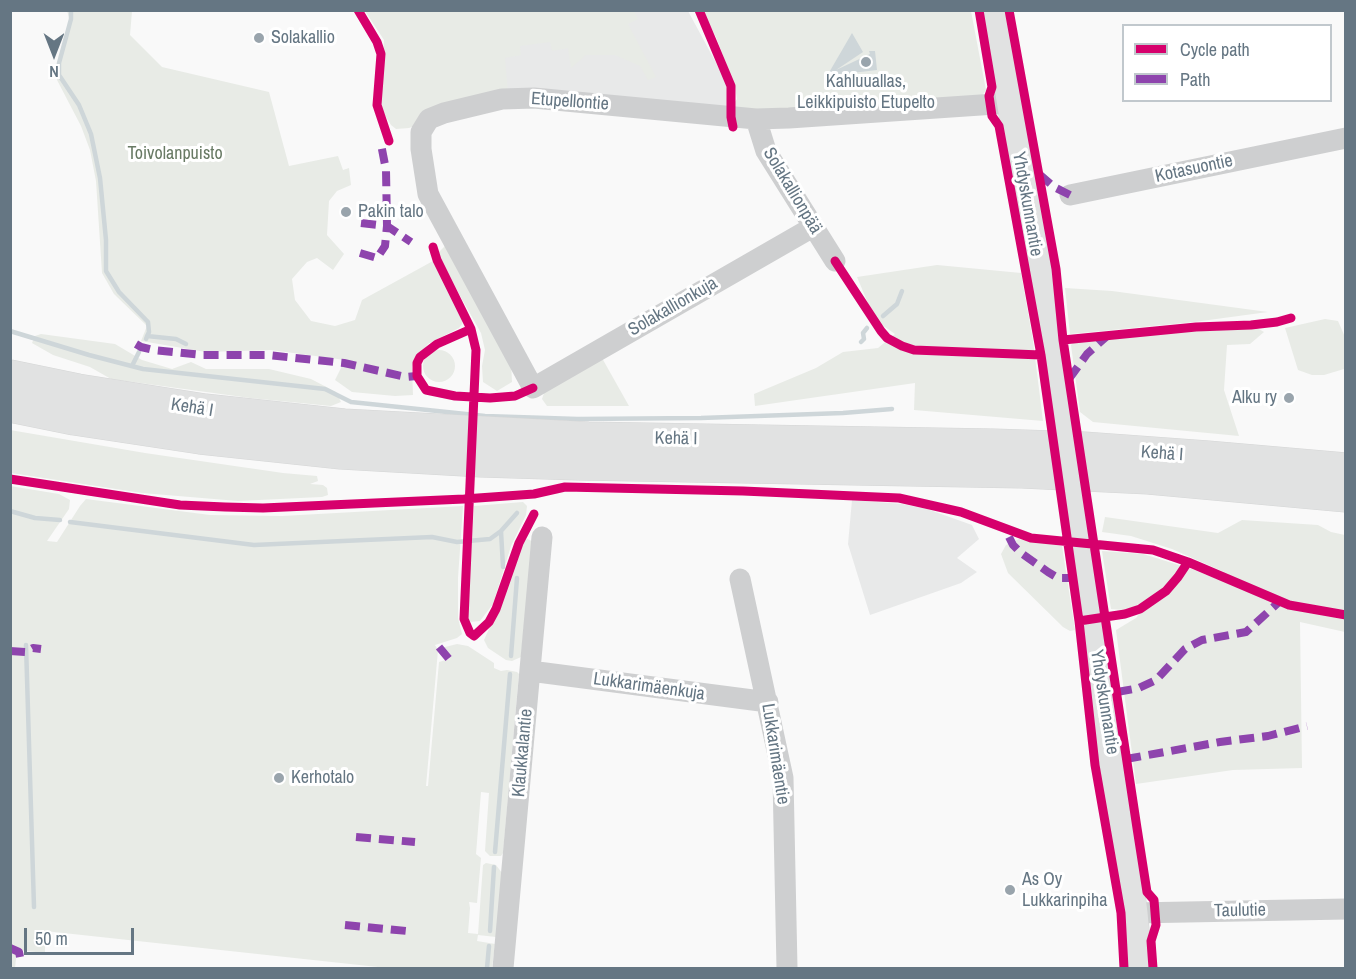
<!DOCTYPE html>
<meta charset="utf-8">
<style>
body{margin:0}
#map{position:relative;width:1356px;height:979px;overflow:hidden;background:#f9f9f9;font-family:"Archivo Narrow",sans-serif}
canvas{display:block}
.frame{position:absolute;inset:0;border:12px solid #657683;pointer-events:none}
.legend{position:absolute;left:1122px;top:24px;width:210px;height:78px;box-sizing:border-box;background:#fff;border:2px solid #c1c8cd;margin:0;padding:8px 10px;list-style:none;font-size:18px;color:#657683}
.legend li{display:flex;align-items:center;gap:12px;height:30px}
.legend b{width:30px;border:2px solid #c1c8cd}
.north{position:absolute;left:24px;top:24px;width:60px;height:60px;-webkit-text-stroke:4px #fff;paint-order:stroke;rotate:180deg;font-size:16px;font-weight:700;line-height:24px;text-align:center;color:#657683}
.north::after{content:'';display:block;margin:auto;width:21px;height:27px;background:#657683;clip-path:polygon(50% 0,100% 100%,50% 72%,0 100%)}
.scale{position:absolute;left:24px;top:928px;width:110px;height:27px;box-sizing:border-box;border:3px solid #657683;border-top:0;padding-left:8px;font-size:18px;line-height:21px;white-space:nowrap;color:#657683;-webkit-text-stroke:4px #fff;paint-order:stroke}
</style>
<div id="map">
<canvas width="1356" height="979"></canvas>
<div class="frame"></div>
<ul class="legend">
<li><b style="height:8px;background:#d6006c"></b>Cycle path</li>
<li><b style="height:8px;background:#8e44ad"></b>Path</li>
</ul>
<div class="north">N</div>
<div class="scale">50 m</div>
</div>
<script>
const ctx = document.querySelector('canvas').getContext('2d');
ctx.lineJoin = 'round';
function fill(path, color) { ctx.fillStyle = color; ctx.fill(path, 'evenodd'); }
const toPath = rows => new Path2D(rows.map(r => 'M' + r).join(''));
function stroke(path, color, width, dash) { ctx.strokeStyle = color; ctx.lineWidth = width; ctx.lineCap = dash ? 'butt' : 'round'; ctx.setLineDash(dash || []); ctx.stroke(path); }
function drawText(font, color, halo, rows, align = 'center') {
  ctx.font = font + ' "Archivo Narrow",sans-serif'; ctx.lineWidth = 6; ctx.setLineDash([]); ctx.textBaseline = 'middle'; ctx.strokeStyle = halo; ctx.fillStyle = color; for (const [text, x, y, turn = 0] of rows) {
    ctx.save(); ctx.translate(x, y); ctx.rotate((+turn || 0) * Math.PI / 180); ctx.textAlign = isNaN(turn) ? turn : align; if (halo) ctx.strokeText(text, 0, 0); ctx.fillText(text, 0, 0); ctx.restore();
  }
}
fill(toPath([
 [486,10,688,11,728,85,729,110,508,93],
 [852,500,902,504,927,509,972,525,979,539,957,558,977,572,961,583,870,615,848,544]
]), '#e8e9e9');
fill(toPath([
 [67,11,132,11,130,35,162,67,269,92,289,166,338,156,343,170,349,168,351,185,337,191,329,201,327,235,344,254,333,270,317,258,307,262,292,279,295,300,311,321,335,326,355,320,362,300,433,261,463,318,462,324,459,328,428,344,417,357,412,367,413,395,395,396,352,392,335,380,345,360,271,350,206,352,141,341,147,326,114,294,102,273,96,181,90,150,81,126,57,80,59,63,70,20],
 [365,11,634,11,638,19,628,24,656,77,648,80,640,66,615,55,586,55,571,68,568,48,552,51,550,42,520,46,521,55,505,58,508,93,409,128,396,129,391,125,384,114,381,103,384,40],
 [702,11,971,11,986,90,981,97,777,110,731,108,737,99,735,87,716,37],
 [447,244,511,361,512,382,497,391,483,382,482,366,485,350,481,333,440,260,439,252],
 [937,265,1021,273,1033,341,1043,421,914,410,915,383,755,406,754,394,816,368,843,352,878,348,895,334,875,320,857,277],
 [1065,288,1112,291,1268,312,1194,322,1070,334],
 [1325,319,1338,321,1345,337,1345,371,1344,369,1324,375,1312,375,1298,370,1285,328],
 [1257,328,1264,332,1250,344,1227,345,1224,390,1239,436,1093,422,1080,412,1071,345,1073,343,1166,333],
 [41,334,115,344,142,360,172,369,191,362,206,369,269,369,311,379,336,392,341,402,331,406,250,398,111,379,90,367,53,355,32,343,35,336],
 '423 366a16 16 0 1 1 32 0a16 16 0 1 1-32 0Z',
 [602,358,629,406,547,406,542,399,545,390],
 [10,430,145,453,283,473,317,476,318,481,310,484,323,485,327,488,328,495,322,497,238,501,142,493,11,473],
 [10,486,59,494,70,500,69,509,47,541,57,542,80,506,86,499,210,515,282,516,463,506,458,578,458,618,462,634,457,638,435,645,438,650,426,786,428,786,439,662,449,659,441,648,457,644,468,646,494,663,494,668,501,671,507,670,517,672,519,674,503,853,501,856,490,856,485,851,489,793,481,792,476,854,481,858,477,903,469,902,470,908,468,933,478,934,483,865,486,863,496,865,502,873,496,937,478,935,477,941,495,944,492,968,387,968,45,931,45,953,17,950,15,968,11,968],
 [523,502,527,506,526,515,511,546,493,604,480,621,470,622,467,617,474,506],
 [1105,517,1218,533,1242,520,1318,525,1331,532,1345,535,1345,632,1300,622,1302,768,1233,770,1136,784,1116,630,1136,618,1152,598,1126,610,1111,609,1102,551,1143,554,1192,569,1217,579,1224,572,1172,549,1131,536,1102,532],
 [527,539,532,541,521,657,512,661,506,660,488,648,484,640,501,602,518,551,523,542],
 [1019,539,1062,546,1075,630,1070,631,1063,627,1008,573,1001,554,1006,545]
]), '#e8ebe6');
fill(toPath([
 [852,33,863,52,836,70,870,54,869,51,875,51,877,70,827,76]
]), '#ced6d9');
stroke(toPath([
 [71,10,71,19,59,63,59,75,79,105,91,134,100,178,106,240,106,271,119,292,148,322,149,332,146,339],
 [883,316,897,304,902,291],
 [10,331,89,355,143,369,325,389,351,402,485,416,578,419,701,418,843,413,892,409],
 [147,336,176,339,186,344],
 [861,342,864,339,863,333,867,328],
 [132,366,139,352],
 [10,511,35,518,60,520],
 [70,522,254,545,432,537,457,542,490,539,501,531,517,513],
 [501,531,503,567],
 [26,645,34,907],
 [511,656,517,578],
 [495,852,510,674],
 [490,931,494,867],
 [487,968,489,946]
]), '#ced6d9', 4.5);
const major = toPath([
 [995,10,1059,392],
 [1084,565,1123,830,1134,913,1139,968]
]);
const highway = toPath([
 [10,376,78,390,205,410,344,425,588,438,994,445,1084,448,1208,457,1346,469],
 [10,406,74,419,200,438,341,453,481,461,578,464,1022,472,1148,478,1346,496]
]);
stroke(major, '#d5d6d7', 28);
stroke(highway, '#d5d6d6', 33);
stroke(toPath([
 [756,119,766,151,835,261],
 [1070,195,1346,138],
 [813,227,533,388,428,194,421,149,421,132,429,119,444,113,502,99,534,98,756,119,789,118,1010,103],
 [740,579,783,778,787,968],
 [530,671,768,702],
 [1134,913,1346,909],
 [503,968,542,537]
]), '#cecfd0', 21);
stroke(major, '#e1e2e2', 27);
stroke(highway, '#e1e2e2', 32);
const majorBridge = toPath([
 [1059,392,1084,565]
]);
stroke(majorBridge, '#d5d6d7', 28, []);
stroke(majorBridge, '#e1e2e2', 27);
stroke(toPath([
 [1039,174,1054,187,1070,195],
 [361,223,387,226,411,242],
 [360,253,377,258,385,246,387,226,386,170,381,144],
 [136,344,141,347,154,350,202,355,267,355,344,363,406,377,417,376],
 [1069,379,1087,354,1106,337],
 [1009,537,1013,545,1021,553,1048,572,1058,578,1073,578],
 [439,647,449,659],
 [10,651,26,652,33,648,41,649],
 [1117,692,1139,688,1156,680,1185,649,1202,640,1246,632,1280,601],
 [1126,759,1220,742,1268,736,1307,726],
 [356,837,415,842],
 [345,925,407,931],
 [10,948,19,952,20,957]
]), '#8e44ad', 8, [15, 8]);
stroke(toPath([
 [358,10,377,42,381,54,377,105,389,141],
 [699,10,731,86,731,117,733,127],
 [979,10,992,87,989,96,992,116,999,126,1041,355,1079,621,1095,765,1121,913,1124,968],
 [1009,10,1056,269,1063,340,1137,828,1147,892,1154,900,1156,925,1151,941,1153,968],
 [433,247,437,260,471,329,476,350,464,619,470,633,474,636,489,622,496,609,519,543,534,514],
 [835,261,881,331,887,338,902,346,914,350,1041,355],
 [471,329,437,344,420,357,417,363,417,376,426,390,455,396,490,398,515,396,533,388],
 [1063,340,1196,327,1251,325,1277,322,1291,318],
 [10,479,180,505,225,507,263,508,464,499,534,494,565,487,743,491,899,498,961,512,1031,538,1153,550,1188,562,1289,605,1346,615],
 [1079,621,1125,614,1140,609,1166,591,1178,577,1188,562]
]), '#d6006c', 9);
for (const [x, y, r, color] of [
 [259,38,6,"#99a4ac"],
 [866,62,6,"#99a4ac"],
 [346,212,6,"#99a4ac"],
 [1289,398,6,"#99a4ac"],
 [279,778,6,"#99a4ac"],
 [1010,890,6,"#99a4ac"]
]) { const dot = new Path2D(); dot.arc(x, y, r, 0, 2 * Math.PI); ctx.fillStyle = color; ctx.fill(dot); stroke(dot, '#fff', 2); }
drawText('18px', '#657683', '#fff', [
 ["Solakallio",271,38],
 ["Kahluuallas,",866,82,"center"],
 ["Leikkipuisto Etupelto",866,103,"center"],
 ["Pakin talo",358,212],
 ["Alku ry",1277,398,"right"],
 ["Kerhotalo",291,778],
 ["As Oy",1022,880],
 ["Lukkarinpiha",1022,901]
], 'left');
drawText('18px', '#657683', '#fff', [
 ["Etupellontie",570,102,4],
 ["Kotasuontie",1194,169,-12],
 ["Solakallionpää",792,191,59],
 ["Yhdyskunnantie",1027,204,80],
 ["Solakallionkuja",673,307,-30],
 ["Kehä I",192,408,9],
 ["Kehä I",676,439,1],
 ["Kehä I",1162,454,4],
 ["Lukkarimäenkuja",649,687,8],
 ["Yhdyskunnantie",1104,702,81],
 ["Klaukkalantie",523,753,-85],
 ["Lukkarimäentie",775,754,81],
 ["Taulutie",1240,911,-1]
]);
drawText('18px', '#687a64', '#fff', [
 ["Toivolanpuisto",175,154]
]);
</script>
